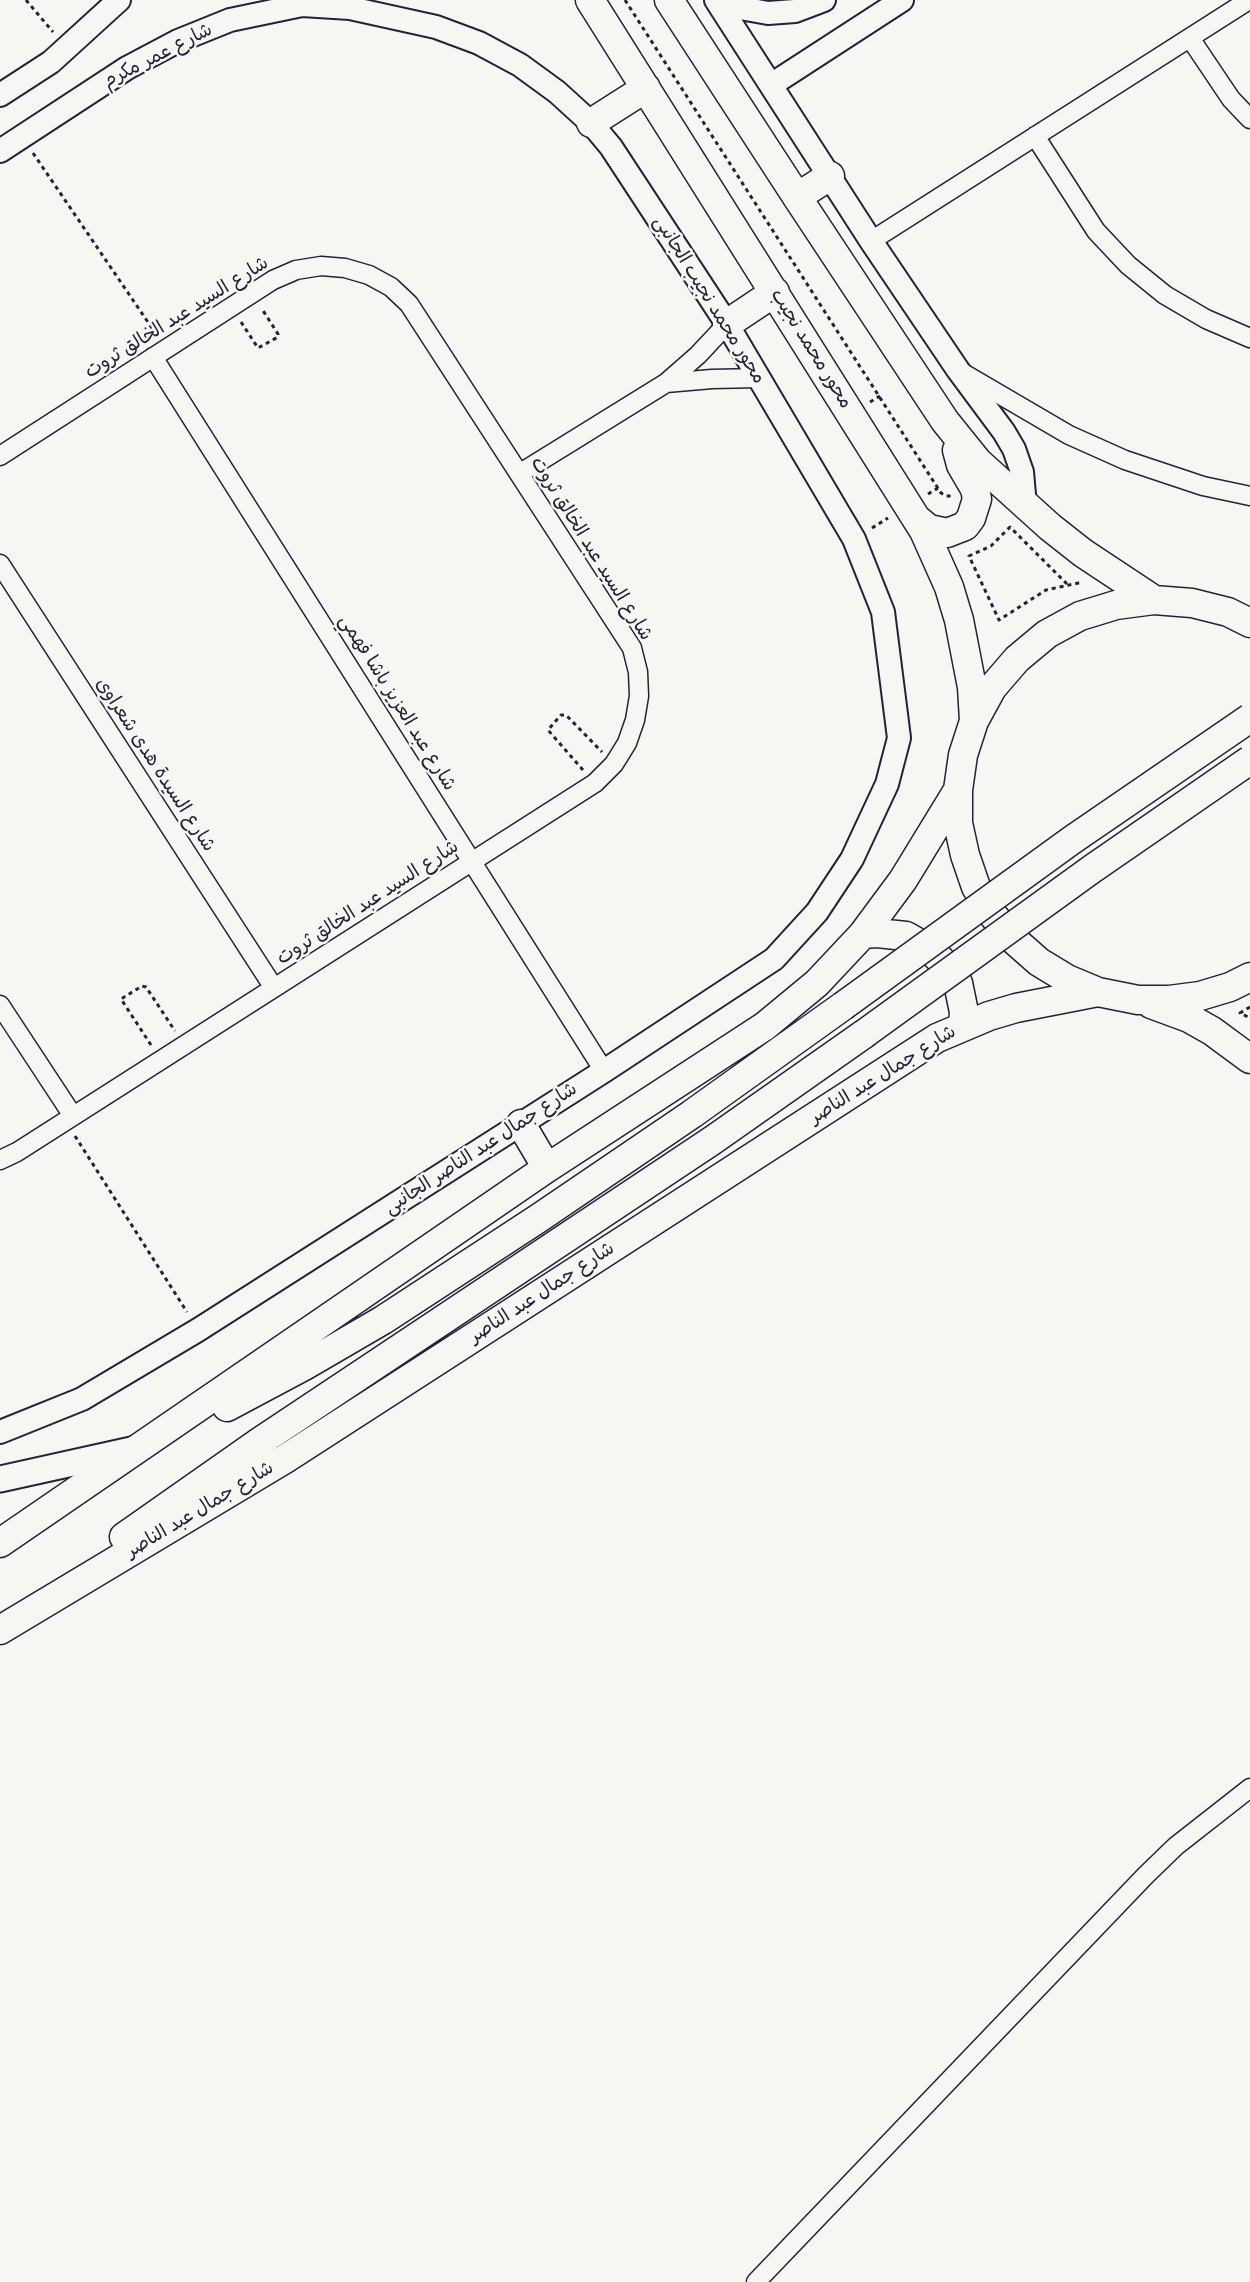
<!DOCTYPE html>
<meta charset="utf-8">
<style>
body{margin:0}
canvas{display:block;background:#f6f6f2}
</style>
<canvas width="1250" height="2282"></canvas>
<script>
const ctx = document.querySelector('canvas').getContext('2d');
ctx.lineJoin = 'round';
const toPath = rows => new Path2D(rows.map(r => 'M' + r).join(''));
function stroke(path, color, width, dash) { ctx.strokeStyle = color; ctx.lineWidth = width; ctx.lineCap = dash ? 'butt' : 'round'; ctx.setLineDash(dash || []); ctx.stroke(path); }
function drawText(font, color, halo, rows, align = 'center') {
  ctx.font = font + ' Sriracha,"Playpen Sans Arabic",sans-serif'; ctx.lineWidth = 5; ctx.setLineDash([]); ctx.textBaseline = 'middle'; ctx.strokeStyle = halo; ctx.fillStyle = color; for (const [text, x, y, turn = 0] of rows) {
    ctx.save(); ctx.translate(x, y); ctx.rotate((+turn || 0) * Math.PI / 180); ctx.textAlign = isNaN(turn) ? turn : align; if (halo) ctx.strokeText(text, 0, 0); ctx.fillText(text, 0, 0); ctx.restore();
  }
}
const minor = toPath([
 [1190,38,1231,99,1250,119],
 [1035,136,1096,231,1128,265,1165,295,1206,319,1250,338],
 [871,241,1249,0],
 [153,357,604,1071],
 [963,373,1069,435,1125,460,1203,486,1250,496],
 [666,383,712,379,759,378],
 [0,456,273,280,296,270,321,266,345,268,369,275,391,287,409,304,632,648,638,672,639,696,635,720,627,743,614,764,595,783,17,1152,0,1160],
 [519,474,666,383,698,355,727,324],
 [0,564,274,988],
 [0,1005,73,1116],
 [756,2282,1146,1875,1176,1846,1250,1788]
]);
const tertiary = toPath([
 [716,0,871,241,958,370,1004,432,1014,449,1022,472,1025,506],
 [721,0,740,8,768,13,795,11,824,0],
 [771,85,902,0],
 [0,95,51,62,119,0],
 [0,151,127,68,178,41,230,20,302,5,350,8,436,27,479,43,520,65,557,92,591,123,611,147,727,324,854,539,883,612,899,738,887,784,852,859,817,912,774,959,604,1071,198,1330,82,1399,0,1432]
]);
const secondary = toPath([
 [0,1479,136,1449]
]);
const primary = toPath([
 [590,0,924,531,949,587,959,620,972,687,974,721],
 [669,0,797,197,945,421,978,462,1050,527,1083,553,1154,600],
 [591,123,646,88],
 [797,197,830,176],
 [727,324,775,292],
 [918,520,929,529,947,533,965,526,971,518,977,499,975,489,961,465,957,450],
 [1250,623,1228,612,1192,603,1154,600,1116,605,1080,616,1047,634,1017,659,992,688,974,721,963,755,958,790,958,823,965,855,976,887,993,915,1014,940,1039,962,1067,979,1098,992,1138,1000,1169,1000,1200,996,1230,987,1250,977],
 [863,934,877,933,906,936,931,950,951,971,958,983,964,1012,963,1026],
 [1151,1004,1189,1018,1212,1031,1250,1059],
 [521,1124,547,1168],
 [227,1407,304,1366,383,1320,539,1218,692,1114,843,1006],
 [124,1537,258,1443,713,1140,864,1034],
 [0,1543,547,1168,765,1026,817,983,863,934,903,880,958,790],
 [0,1630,285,1459,937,1038,989,1016,1016,1008,1098,992]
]);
stroke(minor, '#22223b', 21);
stroke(tertiary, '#22223b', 26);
stroke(secondary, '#22223b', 29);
stroke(primary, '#22223b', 31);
stroke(toPath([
 [26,0,53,32],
 [625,0,941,493,946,496,954,496],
 [33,153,156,334],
 [241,322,258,348,278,337,278,334,262,309],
 [870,402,880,396],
 [928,494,938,488],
 [872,528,888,518],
 [1067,584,1010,527,991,546,969,556,999,620,1046,590,1083,582],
 [583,770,548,730,561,715,566,715,602,752],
 [1250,1007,1240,1013,1250,1018],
 [151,1045,121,999,142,986,146,987,175,1031],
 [75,1136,187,1312]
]), '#22223b', 3, [4, 4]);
stroke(minor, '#f6f6f2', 18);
stroke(tertiary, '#f6f6f2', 22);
stroke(secondary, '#f6f6f2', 25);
stroke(primary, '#f6f6f2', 28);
const primaryBridge = toPath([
 [843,1006,1072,840,1250,718],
 [864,1034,1092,869,1250,760]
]);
stroke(primaryBridge, '#22223b', 31, []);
stroke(primaryBridge, '#f6f6f2', 28);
drawText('19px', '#22223b', '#f6f6f2', [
 ["شارع عمر مكرم",158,56,-27],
 ["محور محمد نجيب الجانبى",709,300,58],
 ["شارع السيد عبد الخالق ثروت",177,318,-32],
 ["محور محمد نجيب",811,349,58],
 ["شارع السيد عبد الخالق ثروت",591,549,58],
 ["شارع عبد العزيز باشا فهمي",397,703,58],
 ["شارع السيدة هدى شعراوى",155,765,57],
 ["شارع السيد عبد الخالق ثروت",368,903,-33],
 ["شارع جمال عبد الناصر",883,1075,-32],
 ["شارع جمال عبد الناصر الجانبى",481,1149,-33],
 ["شارع جمال عبد الناصر",542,1293,-33],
 ["شارع جمال عبد الناصر",200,1510,-31]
]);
</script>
